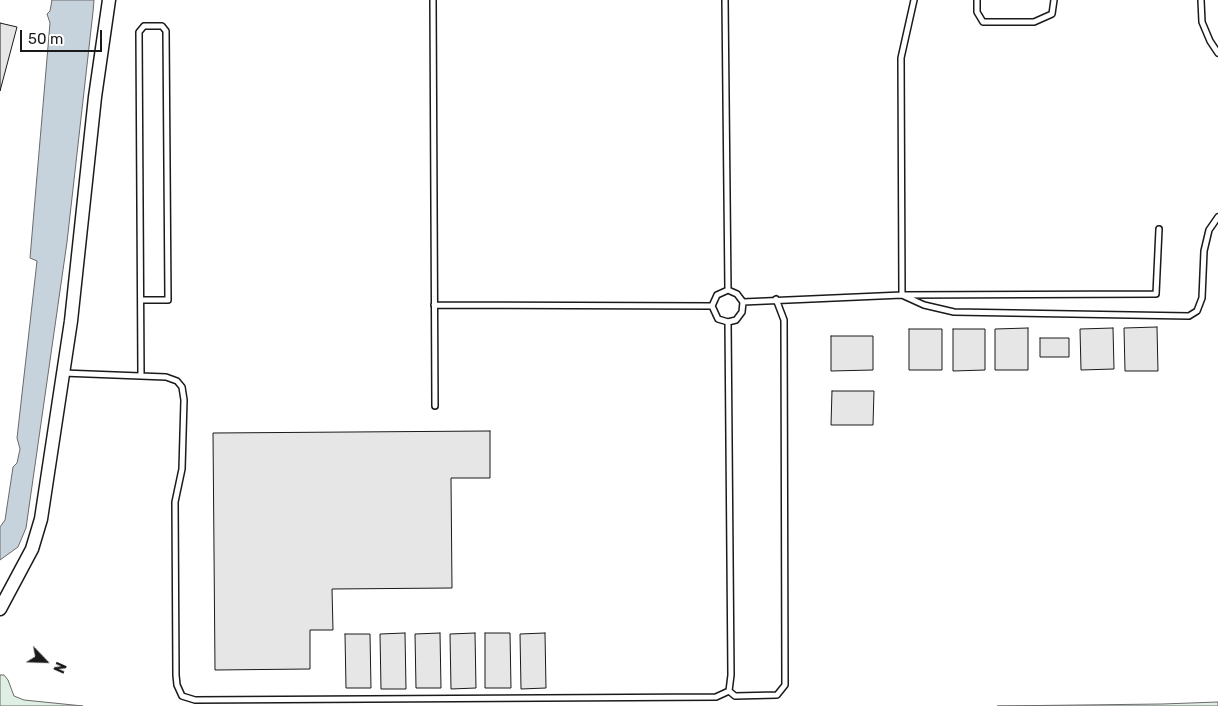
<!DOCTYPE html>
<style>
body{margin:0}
#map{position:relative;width:1218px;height:706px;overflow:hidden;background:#fff;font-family:Rubik,sans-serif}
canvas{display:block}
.north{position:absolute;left:20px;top:636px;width:50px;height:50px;-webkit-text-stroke:4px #fff;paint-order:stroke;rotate:114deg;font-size:14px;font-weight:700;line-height:20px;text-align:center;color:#1a1a1a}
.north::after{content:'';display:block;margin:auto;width:18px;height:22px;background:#1a1a1a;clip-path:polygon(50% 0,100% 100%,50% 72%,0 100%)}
.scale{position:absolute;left:20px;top:30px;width:82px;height:22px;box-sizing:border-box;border:2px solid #1a1a1a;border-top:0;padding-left:6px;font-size:15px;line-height:18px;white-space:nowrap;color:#1a1a1a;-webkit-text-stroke:4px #fff;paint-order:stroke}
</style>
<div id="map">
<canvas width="1218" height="706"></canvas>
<div class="north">N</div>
<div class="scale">50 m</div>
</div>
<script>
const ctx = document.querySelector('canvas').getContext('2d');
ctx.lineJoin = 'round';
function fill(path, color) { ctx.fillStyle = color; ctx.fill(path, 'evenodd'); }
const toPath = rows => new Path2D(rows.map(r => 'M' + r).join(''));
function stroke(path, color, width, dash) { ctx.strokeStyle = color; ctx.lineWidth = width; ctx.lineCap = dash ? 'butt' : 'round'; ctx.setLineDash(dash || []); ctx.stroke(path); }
const green = toPath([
 [0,675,4,675,8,680,14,696,24,700,83,706,0,706,0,675],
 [1218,702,1218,706,997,706,1162,704,1218,702]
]);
fill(green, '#e0efe3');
stroke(green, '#6a6a6a', 1);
const water = toPath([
 [52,0,94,0,93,12,67,242,26,528,18,547,0,560,0,527,5,520,13,467,17,463,20,449,17,438,37,261,30,258,50,23,47,14,50,11,52,0]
]);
fill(water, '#c6d2dc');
stroke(water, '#6a6a6a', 1);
const building = toPath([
 [0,23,17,27,0,91,0,23],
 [1157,327,1158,371,1125,371,1124,328,1157,327],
 [1028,328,1028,370,995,370,995,329,1028,328],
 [1113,328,1114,369,1081,370,1080,329,1113,328],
 [909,329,942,329,942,370,909,370,909,329],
 [953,329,985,329,985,370,953,371,953,329],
 [831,336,873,336,873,370,831,371,831,336],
 [1040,338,1069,338,1069,357,1040,357,1040,338],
 [832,391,874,391,873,425,831,425,832,391],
 [490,431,490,478,451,478,452,588,332,589,333,630,310,630,310,669,215,670,213,433,490,431],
 [405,633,406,689,381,689,380,634,405,633],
 [440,633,441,688,416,688,415,634,440,633],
 [475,633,476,688,451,689,450,634,475,633],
 [485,633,510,633,511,688,485,688,485,633],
 [545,633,546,688,521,689,520,634,545,633],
 [345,634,370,634,371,688,346,688,345,634]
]);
fill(building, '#e6e6e6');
stroke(building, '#1a1a1a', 1);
const service = toPath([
 [433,0,435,406],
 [725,0,728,290],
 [914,0,901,58,902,295,924,305,954,312,1189,316,1197,311,1202,298,1204,251,1209,230,1218,217],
 [977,0,977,12,983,22,1034,22,1052,14,1054,0],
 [1201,0,1202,22,1210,41,1218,53],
 [141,300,168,300,166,31,162,26,144,26,139,32,141,375],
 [434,305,712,306,717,295,728,290,737,294,743,302,902,295,1156,294,1159,229],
 [712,306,718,319,728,322,736,320,742,312,743,302],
 [728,322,731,675,729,691],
 [63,373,166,377,177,381,182,387,184,400,182,469,175,502,176,675,177,685,182,696,195,700,716,697,729,691,735,696,777,695,785,685,784,320,776,299]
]);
const tertiary = toPath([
 [0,609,32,549,41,519,71,321,95,97,109,0]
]);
stroke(service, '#1a1a1a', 8);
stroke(tertiary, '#1a1a1a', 15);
stroke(service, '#fff', 5);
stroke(tertiary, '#fff', 12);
</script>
